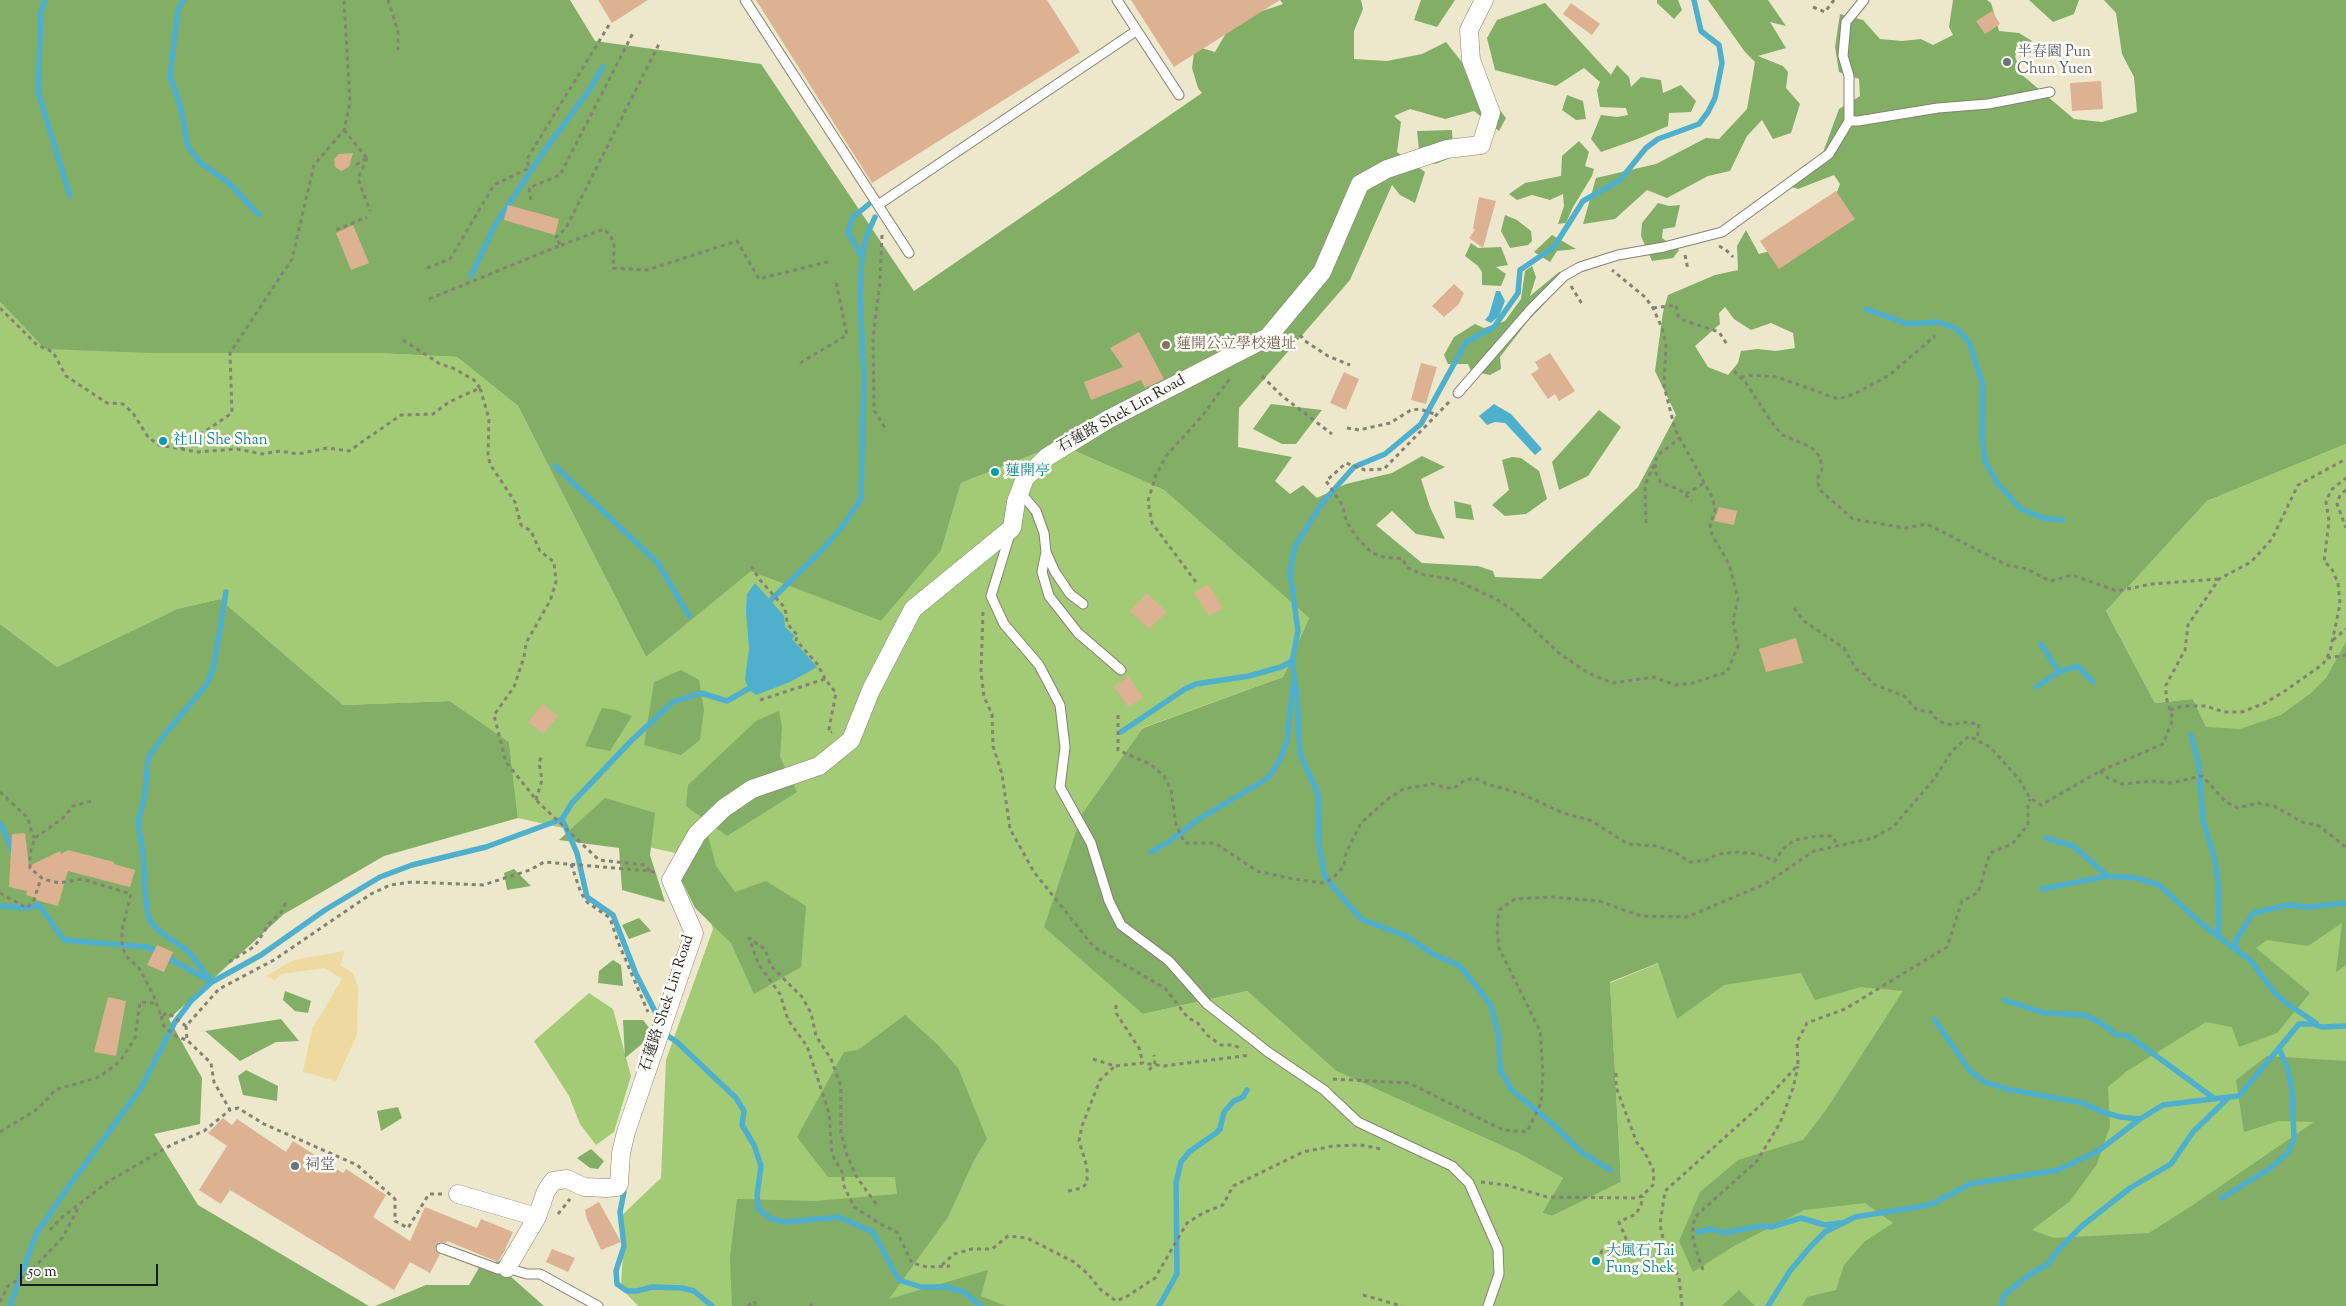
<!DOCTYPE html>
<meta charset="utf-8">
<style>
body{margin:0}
#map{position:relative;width:2346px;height:1306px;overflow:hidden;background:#ede8cc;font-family:"Sorts Mill Goudy",serif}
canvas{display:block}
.scale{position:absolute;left:20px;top:1264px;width:138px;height:22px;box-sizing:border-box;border:2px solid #1c1c1c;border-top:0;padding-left:6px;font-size:15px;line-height:18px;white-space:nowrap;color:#1c1c1c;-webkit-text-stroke:4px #fdfcf7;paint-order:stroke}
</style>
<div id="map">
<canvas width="2346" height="1306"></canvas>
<div class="scale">50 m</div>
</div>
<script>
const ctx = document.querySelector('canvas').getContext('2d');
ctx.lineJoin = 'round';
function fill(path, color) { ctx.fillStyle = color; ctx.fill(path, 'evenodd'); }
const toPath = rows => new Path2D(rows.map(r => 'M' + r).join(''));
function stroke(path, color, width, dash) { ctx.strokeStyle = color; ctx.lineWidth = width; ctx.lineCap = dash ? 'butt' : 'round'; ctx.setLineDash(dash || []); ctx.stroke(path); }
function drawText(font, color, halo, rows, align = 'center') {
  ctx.font = font + ' "Sorts Mill Goudy","Noto Serif TC",serif'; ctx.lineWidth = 5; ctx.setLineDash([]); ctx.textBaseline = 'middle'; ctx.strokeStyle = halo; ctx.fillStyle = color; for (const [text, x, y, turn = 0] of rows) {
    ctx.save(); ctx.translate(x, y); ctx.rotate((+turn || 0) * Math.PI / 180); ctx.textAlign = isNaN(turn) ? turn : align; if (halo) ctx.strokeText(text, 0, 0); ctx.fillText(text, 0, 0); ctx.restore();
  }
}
fill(toPath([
 [0,302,45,349,376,353,457,357,518,406,646,657,751,570,881,621,941,551,961,483,1059,444,1164,490,1309,618,1283,677,1142,728,1143,1014,1247,991,1336,1071,1518,1153,1563,1178,1542,1213,1552,1216,1621,1182,1610,983,1902,864,2223,765,2193,699,2155,703,2106,611,2207,501,2346,444,2346,1306,638,1306,621,1288,623,1251,621,1216,661,1178,666,1060,713,929,689,856,518,818,509,742,450,701,343,705,220,599,177,609,57,667,0,624],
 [589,993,613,1009,631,1076,614,1132,596,1145,580,1124,569,1096,534,1041]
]), '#a3ca75');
fill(toPath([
 [0,0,570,0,595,41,761,64,914,291,1202,93,1198,88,1192,68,1195,46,1215,52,1233,21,1283,4,1280,0,1361,0,1363,9,1354,31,1354,59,1387,61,1422,54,1446,42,1506,118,1499,131,1474,111,1445,119,1410,109,1394,116,1401,122,1397,152,1425,172,1415,203,1400,195,1392,185,1350,280,1239,408,1238,447,1292,457,1275,481,1290,494,1303,485,1317,498,1346,484,1392,473,1422,456,1445,467,1421,479,1430,507,1445,539,1416,534,1392,511,1376,525,1422,563,1478,566,1493,571,1495,577,1541,579,1638,487,1676,415,1655,371,1663,312,1668,295,1715,275,1738,270,1737,246,1746,230,1759,254,1784,247,1825,223,1840,184,1834,175,1798,189,1792,187,1822,155,1839,109,1860,96,1859,79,1839,72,1835,47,1840,14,1863,20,1880,39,1902,41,1921,39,1933,45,1953,35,1949,27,1953,0,1987,0,1991,3,1999,31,2019,33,2032,41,2015,56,2021,74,2074,119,2102,122,2137,112,2134,77,2122,54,2116,13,2104,0,2346,0,2346,444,2207,501,2106,611,2155,703,2193,699,2206,727,2240,729,2281,715,2311,693,2326,678,2346,642,2346,965,2336,972,2342,923,2308,946,2267,940,2256,948,2310,993,2277,1033,2239,1047,2232,1027,2206,1022,2127,1071,2108,1087,2110,1126,2097,1164,2070,1201,2032,1230,2054,1238,2149,1233,2193,1205,2314,1122,2279,1121,2244,1132,2236,1080,2267,1056,2346,1061,2346,1306,1802,1306,1807,1297,1836,1290,1844,1265,1864,1242,1893,1223,1865,1203,1804,1210,1734,1246,1693,1272,1679,1241,1700,1192,1738,1160,1803,1140,1826,1110,1903,991,1861,987,1815,1000,1801,973,1724,985,1677,1019,1658,963,1610,982,1621,1182,1552,1216,1542,1213,1563,1178,1518,1153,1336,1071,1247,991,1143,1014,1044,927,1082,814,1143,728,1283,677,1309,618,1164,490,1059,444,961,483,941,551,881,621,751,571,646,657,518,406,457,357,376,353,153,353,45,349,0,302],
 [1725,307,1734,319,1751,330,1771,323,1793,333,1795,348,1776,351,1758,349,1741,351,1738,363,1728,375,1708,367,1695,346,1720,324,1719,313],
 [1421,0,1455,0,1437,27,1414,20],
 [1657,0,1678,0,1682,10,1674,19,1657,3],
 [1708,0,1768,0,1786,26,1770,22,1786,48,1758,56,1783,66,1788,72,1786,88,1800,104,1791,133,1773,139,1762,120,1747,136,1730,171,1708,176,1667,198,1647,190,1615,219,1583,224,1596,178,1656,164,1706,138,1719,139,1747,109,1755,62,1745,52],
 [2029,0,2079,0,2074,14,2053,22],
 [1545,3,1611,75,1617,65,1629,77,1631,87,1641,77,1661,80,1663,93,1681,85,1696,101,1691,112,1669,113,1668,126,1635,140,1601,152,1591,139,1601,115,1617,117,1628,115,1626,108,1600,107,1597,90,1600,82,1584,68,1556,86,1495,70,1487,38,1497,20],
 [1567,95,1583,101,1586,119,1576,120,1562,110],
 [1452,130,1453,157,1435,164,1419,150,1417,131],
 [1579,141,1589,152,1585,166,1594,169,1592,176,1573,207,1566,223,1558,224,1564,206,1563,194,1550,200,1532,195,1517,200,1509,194,1525,183,1561,176,1562,156],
 [1658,203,1669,206,1680,205,1675,227,1663,229,1662,238,1679,250,1673,258,1652,261,1641,236,1642,223],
 [1505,215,1517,220,1531,231,1532,241,1528,245,1510,248,1501,231],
 [1552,235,1576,249,1557,251,1550,262,1534,252],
 [1471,243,1478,248,1501,247,1508,265,1496,267,1506,274,1501,286,1482,285,1482,272,1478,266,1465,256],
 [1532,266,1536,277,1530,296,1559,272,1564,272,1545,303,1527,322,1500,357,1501,369,1490,375,1471,371,1468,364,1448,364,1444,355,1454,337,1475,324,1484,328,1505,321,1521,299,1525,271],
 [1271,404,1322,410,1296,444,1282,444,1253,429],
 [1599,410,1621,427,1588,476,1559,490,1552,462],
 [1512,457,1521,458,1539,471,1547,499,1526,514,1505,516,1492,505,1509,490,1502,460],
 [1454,501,1471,505,1474,520,1456,518],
 [220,599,343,705,450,701,509,742,518,818,384,856,284,914,169,1019,202,1078,200,1124,154,1134,198,1205,369,1306,0,1306,0,624,57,667,177,609],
 [681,670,699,680,704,710,700,740,681,755,644,745,654,682],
 [602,708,616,710,632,716,610,751,585,746],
 [779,711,782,727,780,757,797,792,727,836,686,806,688,785,756,721],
 [605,798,655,813,650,855,665,902,622,890,619,848,559,840],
 [708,835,716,866,735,892,766,881,806,906,801,967,754,994,731,943,695,908,673,863],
 [514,869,531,886,507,890,504,873],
 [639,918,651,931,629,939,622,925],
 [613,960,621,965,623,986,598,983,599,971],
 [285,991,311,1001,308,1013,295,1011,283,1000],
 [905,1015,937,1044,958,1068,987,1139,974,1160,948,1217,889,1299,988,1270,981,1296,1006,1306,732,1306,730,1257,737,1199,815,1201,897,1194,895,1177,828,1177,797,1137,844,1052,858,1050],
 [281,1019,299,1041,276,1042,240,1061,205,1031],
 [623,1020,643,1020,654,1034,625,1058],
 [246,1070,278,1086,277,1101,243,1095,238,1076],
 [398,1107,402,1118,381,1131,377,1111],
 [591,1149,604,1161,598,1169,590,1168,577,1158],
 [510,1258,510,1276,544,1306,375,1306,426,1285,469,1285,480,1266],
 [1739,1290,1755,1306,1722,1306]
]), '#82ae66');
fill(toPath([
 [345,951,340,965,353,973,358,987,357,1035,336,1081,303,1072,312,1029,342,979,325,968,281,974,275,980,266,976,294,960]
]), '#eeda9e');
fill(toPath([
 [1496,291,1500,291,1505,301,1499,316,1491,323,1485,320,1489,315],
 [1494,404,1511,414,1542,449,1535,455,1505,423,1495,422,1487,425,1479,416],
 [755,583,784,616,785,627,795,636,792,639,817,667,790,682,756,695,748,689,745,679,749,649,746,611,747,594]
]), '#4fb0ce');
stroke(toPath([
 [45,0,41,12,38,92,70,196],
 [184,0,178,9,170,76,180,105,188,147,202,164,229,183,259,215],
 [862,257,867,235,875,217],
 [471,276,495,225,542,154,590,89,603,67],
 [1866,309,1908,324,1939,322,1957,329,1969,342,1983,385,1982,436,1985,461,1997,483,2021,509,2043,518,2063,520],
 [555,466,658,563,689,616],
 [770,601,823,549,845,523,861,499,864,377,860,296,862,257,848,232,852,218,869,204],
 [2059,672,2078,666,2093,682],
 [2036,687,2059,672,2041,644],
 [1121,732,1185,689,1196,684,1249,676,1281,667,1292,661,1292,664],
 [2191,735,2199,765,2203,820,2215,860,2218,882,2219,938],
 [562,819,577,853,587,897,613,915,636,974,660,1021],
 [0,823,14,853],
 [2046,838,2073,846,2108,876],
 [1151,852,1168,842,1199,819,1268,778,1280,760,1287,741,1293,685],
 [2042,889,2108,876,2136,878,2159,885,2202,924,2251,961,2274,992,2286,1003,2316,1023],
 [0,906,27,908,39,905,64,940,148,947,210,981],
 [2236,951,2236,940,2253,913,2288,905,2309,907,2346,903],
 [212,982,189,952,157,929,149,919,146,902,143,852,138,823,145,794,148,758,165,734,207,684,214,665,226,592],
 [2004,1000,2045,1013,2085,1015,2101,1023,2117,1035,2129,1036,2215,1099],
 [1934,1019,1970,1071,1985,1082,2007,1089,2083,1103,2100,1111,2120,1117,2140,1119],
 [665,1029,668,1036,677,1042,736,1098,744,1111,742,1125,754,1145,761,1166,757,1196,759,1210,772,1219,785,1222,839,1217,873,1232,899,1280,921,1287,946,1287,964,1292,981,1306],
 [1611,1170,1582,1153,1555,1126,1512,1090,1500,1070,1499,1037,1491,1005,1460,966,1433,954,1406,936,1361,919,1325,877,1319,844,1318,794,1300,754,1297,696,1292,661,1298,631,1290,572,1295,546,1323,502,1354,467,1385,454,1421,424,1466,342,1494,327,1518,293,1520,270,1554,247,1583,201,1620,180,1646,148,1658,139,1699,124,1708,112,1715,98,1722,63,1719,45,1701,31,1694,0],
 [624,1192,620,1212,624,1246,616,1271,617,1284,627,1291,637,1291,652,1287,682,1288,694,1291,712,1306],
 [2222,1198,2272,1167,2289,1151,2294,1139,2292,1090,2288,1070,2279,1048],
 [1698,1232,1712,1229,1724,1233,1760,1226,1771,1227,1801,1218,1825,1225,1840,1223],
 [10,1306,36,1234,69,1186,141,1088,175,1022,191,1001,212,982,261,955,325,910,380,877,412,865,486,847,562,819,572,803,632,740,673,702,701,693,727,701,748,689],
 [1159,1306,1177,1274,1176,1183,1181,1162,1189,1152,1216,1133,1220,1129,1224,1112,1234,1101,1243,1097,1247,1090],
 [1768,1306,1790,1271,1811,1246,1825,1232,1855,1217,1924,1206,1934,1203,1970,1184,2058,1170,2098,1151,2140,1119,2163,1105,2229,1097],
 [2001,1306,2004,1295,2030,1274,2047,1265,2059,1249,2082,1226,2130,1188,2171,1164,2193,1132,2229,1097,2239,1096,2299,1024,2313,1024,2322,1027,2346,1026]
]), '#4fb0ce', 5.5);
fill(toPath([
 [598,0,648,0,612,23],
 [756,0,1047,0,1080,52,872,183],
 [1131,0,1280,0,1174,67],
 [1571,3,1600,24,1592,35,1563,14],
 [1992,11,2000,24,1985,34,1976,21],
 [2101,81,2103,109,2072,111,2070,83],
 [353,153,349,167,341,171,335,167,334,159,339,154],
 [1836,191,1855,219,1779,269,1760,241],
 [1479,197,1496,201,1483,248,1469,238,1475,230,1473,228],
 [508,205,559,219,555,235,504,220],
 [353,225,369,263,351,270,336,233],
 [1454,284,1464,293,1459,304,1444,317,1432,306],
 [1139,332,1164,379,1145,388,1141,380,1091,400,1084,382,1123,367,1110,348],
 [1550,353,1575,391,1559,401,1555,394,1548,399,1531,374,1539,369,1535,362],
 [1421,363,1437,367,1426,404,1411,400],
 [1344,372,1359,379,1346,410,1330,403],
 [1719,507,1737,511,1734,525,1714,521],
 [1208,584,1223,608,1209,616,1194,593],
 [1147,593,1167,612,1149,629,1130,611],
 [1796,638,1803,663,1766,672,1759,649],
 [1129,676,1143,698,1128,707,1114,686],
 [543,704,558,716,543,734,528,722],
 [25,833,29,866,60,851,61,854,68,850,114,862,114,864,135,870,130,887,68,871,58,906,36,900,37,898,26,895,27,891,9,887,12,834],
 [157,945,173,952,164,972,147,965],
 [108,997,126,1001,116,1056,94,1052],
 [223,1118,232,1125,237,1119,286,1152,293,1141,343,1173,346,1169,386,1195,373,1217,410,1241,425,1207,477,1228,481,1219,513,1232,504,1252,498,1262,447,1241,446,1243,439,1242,435,1249,440,1254,430,1273,410,1262,394,1290,230,1190,221,1204,199,1190,227,1146,208,1133],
 [599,1202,621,1242,601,1250,587,1219,585,1210],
 [552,1249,575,1258,568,1272,546,1262]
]), '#ddb292');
const service = toPath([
 [745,0,878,205,1136,31],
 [1117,0,1179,95],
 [1849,121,1858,121,1938,108,1988,104,2050,92],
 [878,205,909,253],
 [1458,393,1531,309,1564,276,1580,267,1618,255,1664,247,1722,232,1829,154,1849,121,1849,76,1843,56,1846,22,1864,0],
 [1020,492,1036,511,1044,533,1046,552,1042,572,1049,596,1078,633,1121,670],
 [1010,534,991,596,1004,624,1039,665,1060,705,1065,747,1060,787,1091,843,1109,901,1121,925,1169,961,1207,1004,1268,1052,1324,1090,1358,1122,1452,1166,1469,1183,1498,1249,1499,1274,1488,1306],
 [1046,552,1055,572,1070,594,1083,604],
 [441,1248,498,1269,507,1268,527,1274,540,1274,598,1306]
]);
const minor = toPath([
 [458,1194,537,1217],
 [507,1268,537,1217,546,1191,553,1181,567,1179,584,1187,607,1188,617,1187,619,1184,621,1153,626,1132,694,933,671,880,697,834,724,808,752,789,819,766,851,740,871,690,913,609,1012,528,1016,502,1025,478,1047,457,1107,420,1268,337,1322,272,1360,184,1387,169,1447,149,1481,145,1491,113,1471,60,1469,30,1484,0]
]);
stroke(service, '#848274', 11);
stroke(minor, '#848274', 19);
stroke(toPath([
 [388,0,398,31,398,50],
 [1813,7,1825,12,1834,0],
 [344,130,367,158],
 [367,158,358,179,370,211],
 [356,165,366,158],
 [531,200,529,188,560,175,634,31],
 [336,230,367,217],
 [882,235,880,282,873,337,874,410,887,431],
 [561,245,604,229,611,236,614,246,613,268,647,270,737,241,759,279,831,261],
 [1719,246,1725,249,1733,257],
 [1685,255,1688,270],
 [427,268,450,259,494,185,529,168,527,159,609,25],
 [1571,286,1582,304],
 [429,299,561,245,555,238,566,228,660,42],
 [0,308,37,345,53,352,66,376,107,403,123,404,133,413,148,437,159,445,197,452,237,449,262,454,280,451,298,454,327,448,349,451,401,415,433,414,449,402,480,388,489,419,488,455,490,464,515,502,521,525,531,531,540,551,554,562,556,582,550,601,526,643,524,657,514,687,494,715,506,762,538,802,599,860,645,865,650,871],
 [1653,308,1676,305,1678,316,1683,320,1719,332,1728,346],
 [1300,335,1305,341,1328,356,1350,365],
 [403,340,440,364,453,368,474,380,480,388],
 [800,363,847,335,836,282],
 [1734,371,1746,383,1770,420,1782,435,1811,447,1820,457,1822,469,1817,480,1820,490,1853,519,1905,528,1927,524,2007,565,2027,569,2050,581,2072,575,2117,591,2152,584,2218,579],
 [1262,376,1282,396,1332,434],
 [1741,377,1754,375,1777,377,1838,399,1854,394,1888,376,1935,336],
 [1449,402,1384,469,1365,470,1346,463,1326,481,1343,506,1346,521,1358,539,1372,553,1384,557,1403,559,1406,567,1424,575,1453,579,1496,599,1513,610,1560,654,1588,673,1613,683,1654,677,1675,685,1693,683,1727,672,1738,646,1733,621,1738,598,1729,564,1712,535,1710,523,1715,512,1713,499,1675,429,1664,386,1666,344,1662,328,1653,308,1645,297,1612,270],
 [1347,428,1359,430,1390,423,1411,410,1420,409,1437,415],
 [180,448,232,413,230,353,292,259,314,165,344,130,350,103,344,0],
 [1655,464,1656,473,1661,483,1679,489,1692,501],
 [2346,490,2340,495,2337,504,2346,528],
 [1686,494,1704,483],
 [1646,523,1645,485,1658,455,1680,438],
 [751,566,760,580,785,608,787,622,792,630,798,635,796,640,818,665,825,679],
 [1196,582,1152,523,1148,501,1156,475,1166,456,1202,416,1231,377],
 [1794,608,1804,621,1844,648,1856,669,1866,675,1873,684,1904,696,1917,710,1931,712,1938,721,1952,725,1963,722,1979,724,1977,740],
 [983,612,981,672,984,697,992,714,993,746,1002,774,1010,829,1034,872,1094,947,1165,988,1188,1018,1197,1022,1207,1035,1221,1045,1234,1045,1239,1048],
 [2333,640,2346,629],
 [2327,658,2346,655],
 [760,700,825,679,836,693,829,729,830,733,832,732],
 [2170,710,2183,706,2206,706,2224,712,2242,712,2265,703,2285,691,2323,664,2330,652,2340,604,2338,583,2331,567,2324,562,2329,521,2326,502,2331,490,2346,478],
 [1118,715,1118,750,1150,764,1164,776,1171,790,1176,825,1185,843,1215,843,1257,871,1288,878,1322,883,1332,879,1344,866,1346,853,1361,823,1389,798,1403,789,1433,784,1446,788,1454,788,1465,780,1475,778,1487,784,1522,794,1563,813,1590,820,1628,844,1657,846,1676,853,1690,862,1707,860,1717,854,1738,852,1757,854,1775,861,1782,850,1794,840,1818,836,1832,836,1838,846],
 [2100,771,2108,778,2122,784,2154,781,2170,783,2202,776,2226,802,2238,808,2258,803,2274,806,2302,822,2319,826,2346,847],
 [0,792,28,818,32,834,35,838],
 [536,800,542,780,539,762,543,754],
 [91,801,73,806,63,818,35,838,30,853,30,868,43,879,59,883,82,879,131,894,122,930,122,946,126,956,139,968,153,994,161,1016,168,1013,186,1026],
 [571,864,581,893,587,902,610,918,618,942,648,1012],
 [0,893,27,908,34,900,41,878],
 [229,962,255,946,269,924,282,911,286,902],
 [1116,1005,1116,1013,1139,1048,1143,1063],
 [161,1016,164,1026,177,1037,187,1040],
 [1093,1059,1115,1066,1143,1063,1164,1066,1250,1055],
 [1149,1070,1155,1064,1154,1055],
 [1333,1079,1409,1083,1503,1130,1527,1132,1541,1103,1543,1072,1540,1031,1499,948,1497,929,1499,910,1515,899,1551,897,1599,901,1641,916,1687,917,1765,884,1814,851,1873,838,1893,827,1934,779,1952,751,1969,736,1990,747,2019,779,2030,798,2041,805,2100,771,2163,744,2173,719,2166,697,2166,685,2185,650,2188,625,2219,579,2251,562,2272,539,2298,485,2346,459],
 [0,1132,39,1108,55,1090,96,1078,109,1070,121,1060,135,1038,140,1002,156,1003],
 [1481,1182,1506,1185,1547,1197,1638,1198,1643,1195,1654,1184,1653,1169,1644,1151,1637,1143,1616,1087,1616,1070],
 [1068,1191,1082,1188,1087,1183,1087,1167,1079,1141,1082,1126,1100,1080,1115,1066],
 [442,1194,429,1194,408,1228,395,1221,395,1199,357,1165,264,1124,238,1108,230,1110,214,1082,211,1063,187,1040,186,1026,219,989,274,960,371,894,390,885,412,882,483,885,530,870,544,862,650,871,657,873],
 [876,1204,856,1176,847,1155,841,1133,841,1087,831,1059,816,1036,811,1013,802,997,771,966,765,949,749,938,759,965,780,994,788,1020,807,1046,829,1113,832,1154,843,1174,843,1184,854,1207,882,1225,897,1232,912,1263,927,1267,950,1266],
 [558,1214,570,1199],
 [50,1230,61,1218,109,1181,173,1144,204,1131,230,1110],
 [1597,1261,1602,1251,1624,1244,1627,1241,1619,1222,1636,1214,1641,1205,1643,1196],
 [942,1265,954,1254,972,1249,992,1249,1008,1236,1027,1238,1074,1262,1088,1274,1100,1289,1116,1301,1126,1297,1155,1278,1187,1223,1203,1213,1223,1205,1233,1186,1303,1152,1333,1146,1360,1145,1381,1149],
 [1703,1270,1693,1240,1693,1224,1697,1215,1757,1161,1780,1123,1793,1088,1798,1066],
 [1363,1295,1402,1306],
 [0,1302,8,1286,29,1273,63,1237,79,1206],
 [748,1306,754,1301,756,1306],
 [810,1306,812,1304],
 [1682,1306,1679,1277,1667,1257,1660,1224,1665,1191,1762,1104,1798,1065,1797,1042,1807,1023,1845,1009,1947,947,1962,901,1978,893,1990,853,2012,844,2028,825,2028,804,2030,799]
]), '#848274', 3, [4, 4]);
stroke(service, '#fff', 9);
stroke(minor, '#fff', 18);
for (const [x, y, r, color] of [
 [2007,62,5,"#6b7280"],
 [1166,345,5,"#8d6e63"],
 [163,441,5,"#0f9aa8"],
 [995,472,5,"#0f9aa8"],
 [295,1166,5,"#6b7280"],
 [1596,1261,5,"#0f9aa8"]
]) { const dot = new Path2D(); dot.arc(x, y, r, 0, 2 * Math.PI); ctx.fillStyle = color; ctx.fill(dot); stroke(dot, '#fdfcf7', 2); }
drawText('15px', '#5b616d', '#fdfcf7', [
 ["半春園 Pun",2017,53],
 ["Chun Yuen",2017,70],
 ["祠堂",305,1166]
], 'left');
drawText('15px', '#785e54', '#fdfcf7', [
 ["蓮開公立學校遺址",1176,345]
], 'left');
drawText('15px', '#1c1c1c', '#fdfcf7', [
 ["石蓮路 Shek Lin Road",1122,415,-29],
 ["石蓮路 Shek Lin Road",668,1004,-72]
]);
drawText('15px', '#0d838f', '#fdfcf7', [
 ["社山 She Shan",173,441],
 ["蓮開亭",1005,472],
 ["大風石 Tai",1606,1252],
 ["Fung Shek",1606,1269]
], 'left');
</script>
